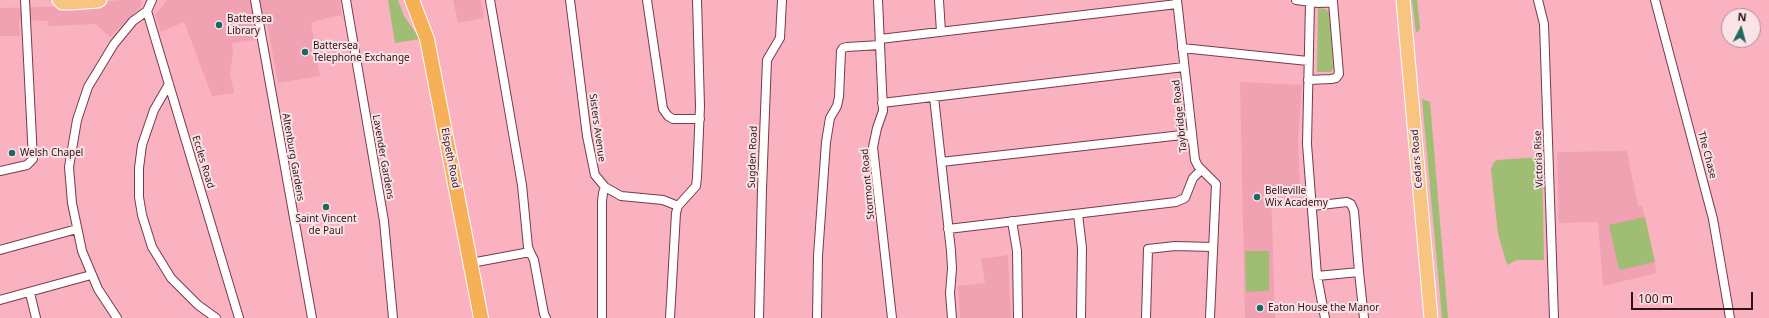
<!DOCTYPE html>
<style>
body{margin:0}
#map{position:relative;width:1769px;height:318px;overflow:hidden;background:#fbb2c0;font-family:"Noto Sans",sans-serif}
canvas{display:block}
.north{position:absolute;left:1721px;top:8px;width:40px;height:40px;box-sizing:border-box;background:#fae3e7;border:1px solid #a89095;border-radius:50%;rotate:6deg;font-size:11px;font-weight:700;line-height:16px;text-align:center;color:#2d1319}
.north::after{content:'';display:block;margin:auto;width:14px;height:18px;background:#1d6862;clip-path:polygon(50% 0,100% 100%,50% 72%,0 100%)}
.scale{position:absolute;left:1631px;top:292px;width:122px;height:18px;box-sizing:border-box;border:2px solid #2d1319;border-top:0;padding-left:5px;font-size:12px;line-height:14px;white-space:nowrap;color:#2d1319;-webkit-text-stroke:3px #fae3e7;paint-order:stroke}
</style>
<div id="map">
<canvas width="1769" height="318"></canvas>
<div class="north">N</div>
<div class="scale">100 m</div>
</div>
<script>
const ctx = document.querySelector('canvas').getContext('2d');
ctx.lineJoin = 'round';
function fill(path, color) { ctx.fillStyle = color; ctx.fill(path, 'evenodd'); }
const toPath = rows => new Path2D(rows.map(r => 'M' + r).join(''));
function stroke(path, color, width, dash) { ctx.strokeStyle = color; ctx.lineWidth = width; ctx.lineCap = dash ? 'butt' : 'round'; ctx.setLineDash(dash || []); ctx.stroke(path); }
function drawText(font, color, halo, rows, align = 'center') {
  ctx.font = font + ' "Noto Sans",sans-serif'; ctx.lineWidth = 4; ctx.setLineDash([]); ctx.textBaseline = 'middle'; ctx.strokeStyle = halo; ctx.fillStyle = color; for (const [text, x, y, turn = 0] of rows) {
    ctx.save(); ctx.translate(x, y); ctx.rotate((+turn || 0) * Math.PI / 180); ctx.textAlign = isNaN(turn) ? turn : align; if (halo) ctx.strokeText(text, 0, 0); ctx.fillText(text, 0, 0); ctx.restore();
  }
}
fill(toPath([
 [119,0,140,0,142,2,140,8,110,37,95,24,49,26,48,21,19,20,20,36,0,36,0,8,74,6],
 [167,0,351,0,340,2,342,15,323,19,311,23,320,76,278,83,266,18,252,19,255,40,232,43,233,52,230,74,234,93,212,96,184,22,161,32,155,15],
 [453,0,481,0,484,18,458,23],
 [1240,82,1302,85,1298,140,1300,187,1271,187,1275,318,1245,318],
 [1627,151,1638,206,1642,206,1657,273,1603,286,1598,222,1559,223,1557,152],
 [1008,255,1011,318,960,318,958,286,985,283,981,259]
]), '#f0a2b2');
fill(toPath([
 [388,0,398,0,404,16,420,39,395,43],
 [1412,0,1417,0,1420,28,1419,31,1416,32],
 [1318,8,1325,9,1329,12,1333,68,1331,72,1317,72],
 [1422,99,1430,102,1448,318,1442,318],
 [1542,157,1544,260,1517,260,1507,265,1498,234,1491,169,1494,162,1497,160],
 [1645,217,1655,262,1619,270,1609,225],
 [1245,251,1269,251,1269,291,1246,292]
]), '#9fbd73');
const minor = toPath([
 [255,0,312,318],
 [346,0,384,221,393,318],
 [570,0,587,136,595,175,605,187,621,196,663,200,678,206],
 [647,0,663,109,668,116,673,119,700,119],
 [878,0,883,111,877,128,873,147,892,318],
 [939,0,941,32],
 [1177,0,1195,160,1198,166,1216,184,1210,318],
 [1296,0,1319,3,1333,2,1339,74,1336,78,1331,79,1308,80],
 [1538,0,1544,24,1554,318],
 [1655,0,1713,219,1730,318],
 [1310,2,1307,144,1317,276,1325,318],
 [147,11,239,318],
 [880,39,1177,4],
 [1182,48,1308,61],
 [169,84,154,110,142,145,139,168,139,197,142,215,152,247,171,278,198,305,216,318],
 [934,97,951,251,952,269,950,293,952,318],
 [882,103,1184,67],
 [941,162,1191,134],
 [0,171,27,165,33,159,25,0],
 [1312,206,1347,202,1351,204,1354,211,1359,272],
 [1078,214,1082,248,1081,318],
 [1012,221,1017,251,1018,318],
 [948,229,1176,202,1185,198,1193,178,1201,170],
 [0,250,77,229],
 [530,252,534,260,544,314,546,318],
 [471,263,530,252,528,247,522,185,490,0],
 [1317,276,1359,272,1364,318],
 [30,293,36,318],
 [0,300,91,275],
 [117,318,98,289,82,251,72,203,69,167,77,120,88,87,114,44,133,21,147,11,152,0],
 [602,318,602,201,603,193,605,187],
 [670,318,676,213,678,206,696,186,697,178,700,106,697,0],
 [759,318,762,189,767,60,780,38,782,0],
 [817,318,818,256,826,142,830,118,837,106,839,97,841,51,843,48,847,47,880,45],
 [1146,318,1148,249,1175,246,1213,247]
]);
const primary = toPath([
 [59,0,62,3,72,3,98,1,100,0],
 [1403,0,1431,318]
]);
const trunk = toPath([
 [412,0,427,39,481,318]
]);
stroke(minor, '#773b49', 10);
stroke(primary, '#fff', 15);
stroke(trunk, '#fff', 16);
stroke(minor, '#fff', 8);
stroke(primary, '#f8c481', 13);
stroke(trunk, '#f6b057', 14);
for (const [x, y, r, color] of [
 [219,25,4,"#1d6862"],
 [305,52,4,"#1d6862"],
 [12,153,4,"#1d6862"],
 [1257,197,4,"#1d6862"],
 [326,207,4,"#1d6862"],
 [1260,308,4,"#1d6862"]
]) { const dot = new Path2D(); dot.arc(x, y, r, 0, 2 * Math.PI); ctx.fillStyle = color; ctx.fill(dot); stroke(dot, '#fae3e7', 1.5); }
drawText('10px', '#2d1319', '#fae3e7', [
 ["Battersea",227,19],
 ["Library",227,31],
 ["Battersea",313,46],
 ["Telephone Exchange",313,58],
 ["Welsh Chapel",20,153],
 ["Belleville",1265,191],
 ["Wix Academy",1265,203],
 ["Saint Vincent",326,219,"center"],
 ["de Paul",326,231,"center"],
 ["Eaton House the Manor",1268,308]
], 'left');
drawText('10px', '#2d1319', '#fae3e7', [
 ["Taybridge Road",1180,116,-96],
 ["Sisters Avenue",597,128,82],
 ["The Chase",1707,155,75],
 ["Altenburg Gardens",293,157,80],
 ["Lavender Gardens",383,157,80],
 ["Sugden Road",753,157,-88],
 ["Elspeth Road",450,158,79],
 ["Cedars Road",1417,159,-94],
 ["Victoria Rise",1539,159,-92],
 ["Eccles Road",203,162,73],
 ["Stormont Road",868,184,-95]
]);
</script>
